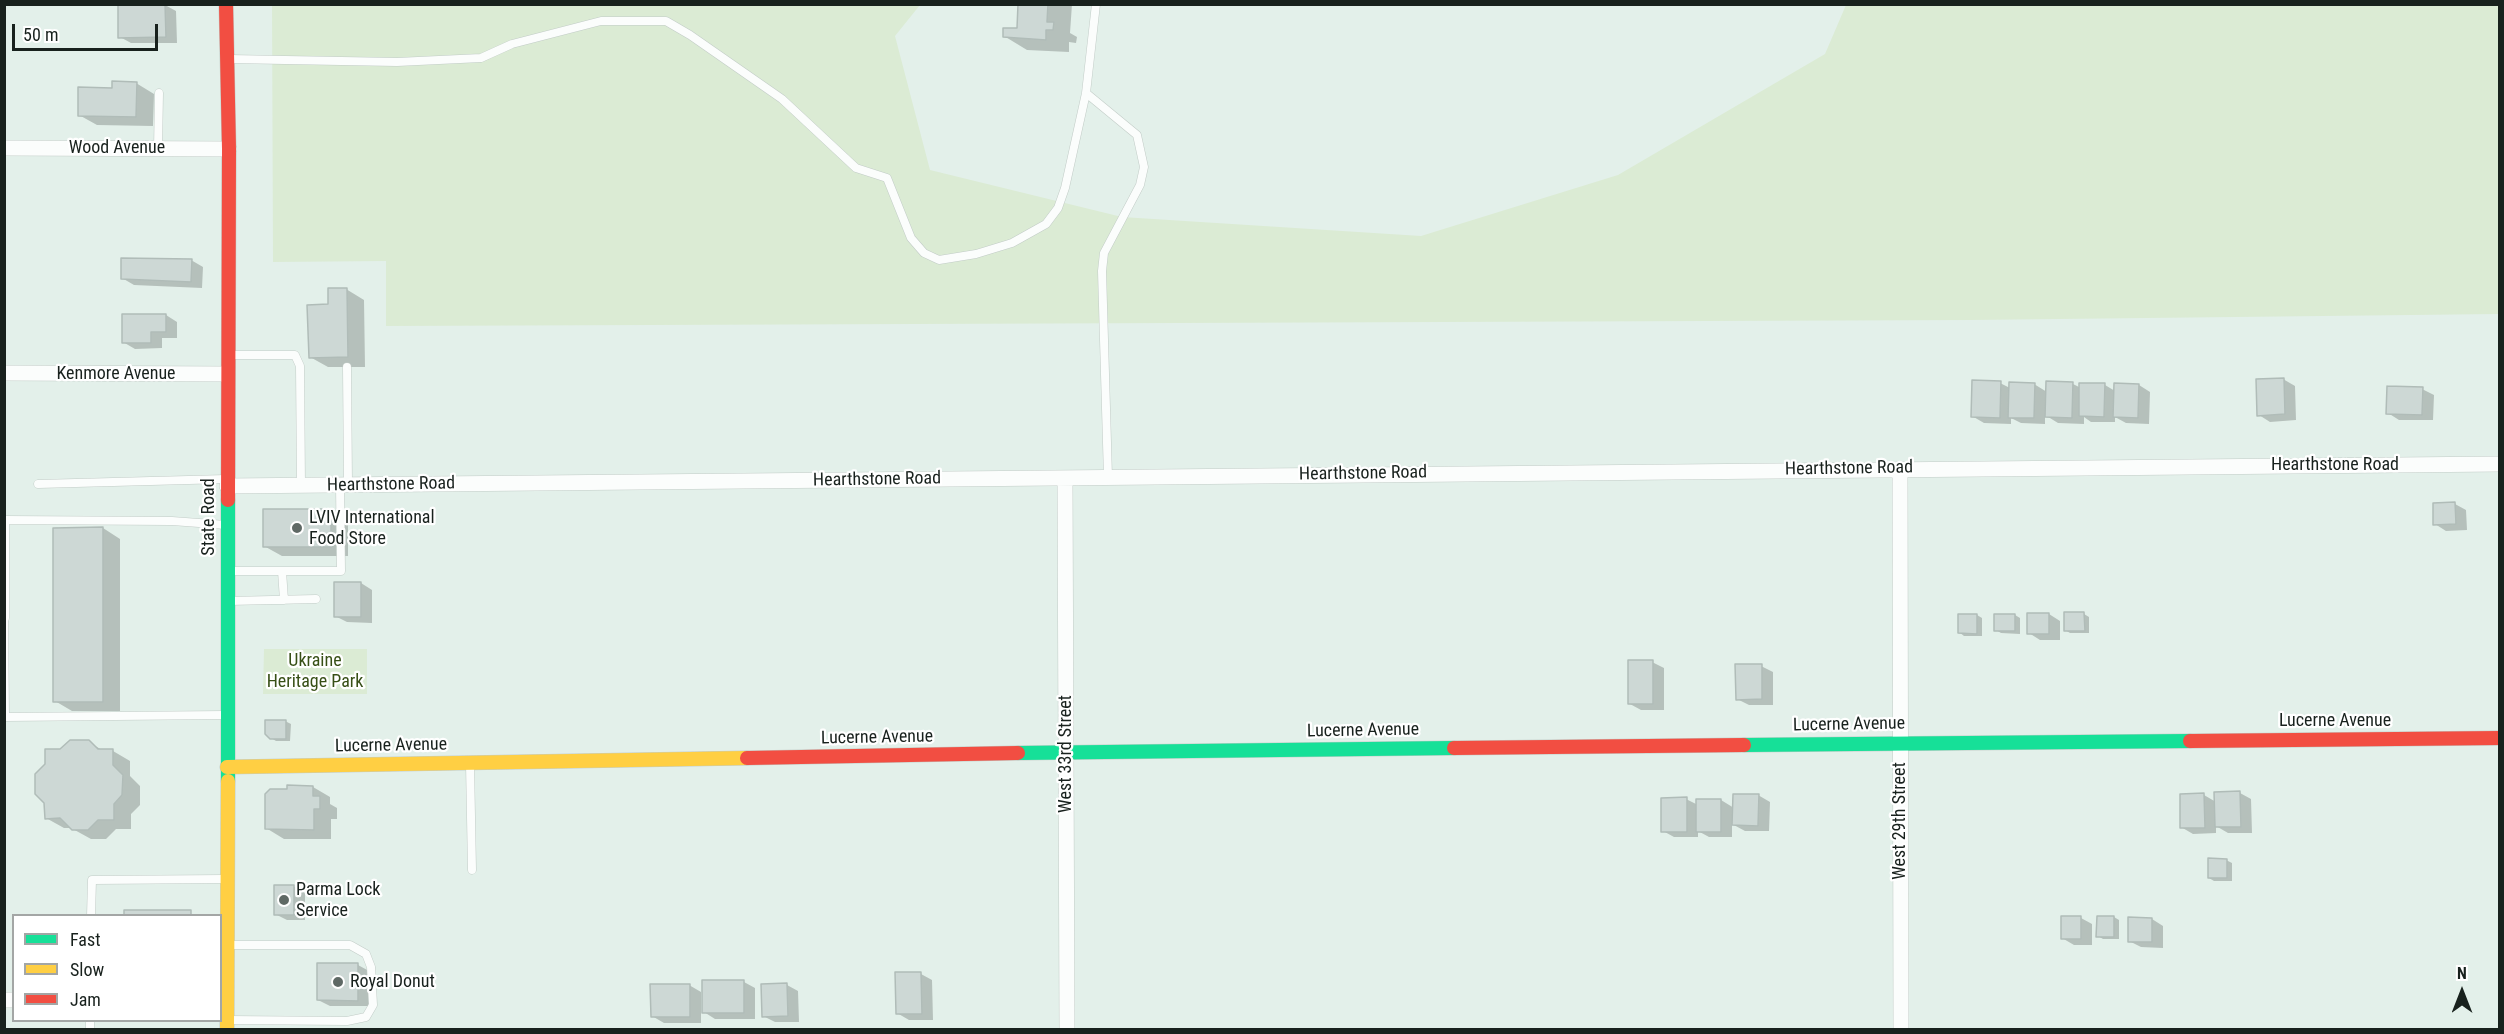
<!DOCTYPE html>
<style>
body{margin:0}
#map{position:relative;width:2504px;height:1034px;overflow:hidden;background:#e3f0ea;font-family:"Roboto Condensed",sans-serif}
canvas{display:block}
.frame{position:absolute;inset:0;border:6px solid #18211d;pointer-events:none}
.legend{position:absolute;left:12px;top:914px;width:210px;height:108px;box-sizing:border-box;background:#fff;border:2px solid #a3a6a5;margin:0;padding:8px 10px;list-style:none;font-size:18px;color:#18211d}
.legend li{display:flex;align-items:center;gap:12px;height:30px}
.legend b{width:30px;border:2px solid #a3a6a5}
.north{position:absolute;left:2432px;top:962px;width:60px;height:60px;-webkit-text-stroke:4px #fff;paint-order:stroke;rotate:0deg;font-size:16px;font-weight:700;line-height:24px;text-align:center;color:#18211d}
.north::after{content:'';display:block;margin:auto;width:21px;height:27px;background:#18211d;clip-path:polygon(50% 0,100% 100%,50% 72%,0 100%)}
.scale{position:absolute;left:12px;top:24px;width:146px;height:27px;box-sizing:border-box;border:3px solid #18211d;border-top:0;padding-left:8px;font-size:18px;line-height:21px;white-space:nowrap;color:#18211d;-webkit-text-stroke:4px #fff;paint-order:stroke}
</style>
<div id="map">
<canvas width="2504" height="1034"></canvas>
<div class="frame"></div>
<ul class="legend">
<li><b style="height:8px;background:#16e098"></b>Fast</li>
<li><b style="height:8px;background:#ffcf43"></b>Slow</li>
<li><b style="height:8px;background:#f24e42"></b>Jam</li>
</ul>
<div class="north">N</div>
<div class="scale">50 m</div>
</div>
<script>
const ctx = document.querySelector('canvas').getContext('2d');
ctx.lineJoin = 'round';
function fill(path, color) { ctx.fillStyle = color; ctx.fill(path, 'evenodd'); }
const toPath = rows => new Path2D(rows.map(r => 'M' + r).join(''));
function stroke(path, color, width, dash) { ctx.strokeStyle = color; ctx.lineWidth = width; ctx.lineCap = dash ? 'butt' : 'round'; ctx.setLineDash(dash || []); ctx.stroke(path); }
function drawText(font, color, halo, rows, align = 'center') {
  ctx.font = font + ' "Roboto Condensed",sans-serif'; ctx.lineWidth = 4.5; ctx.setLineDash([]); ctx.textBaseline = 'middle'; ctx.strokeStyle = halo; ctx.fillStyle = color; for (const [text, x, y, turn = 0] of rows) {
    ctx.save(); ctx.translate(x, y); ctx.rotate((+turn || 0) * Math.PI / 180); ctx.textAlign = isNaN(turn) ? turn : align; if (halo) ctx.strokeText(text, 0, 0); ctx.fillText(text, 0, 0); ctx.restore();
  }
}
fill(toPath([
 [272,5,920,5,895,36,930,170,1122,217,1421,236,1618,175,1825,54,1846,5,2499,5,2499,314,1971,320,386,326,386,261,273,262],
 [264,649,367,649,367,694,263,694]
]), '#dbebd4');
fill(toPath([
 [1020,4,1072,4,1070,33,1077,37,1076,43,1069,42,1069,52,1027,50,1004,36,1018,30],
 [165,5,176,11,177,43,131,43,120,37],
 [136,83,154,94,153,126,97,125,79,115,114,90],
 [191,260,203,267,202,288,134,285,122,278],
 [346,289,364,300,365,367,328,367,310,357,329,306],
 [166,315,177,322,177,338,162,338,162,348,135,349,123,342],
 [2283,379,2295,386,2296,420,2270,422,2259,415],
 [2000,383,2010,388,2034,384,2047,392,2073,384,2081,388,2105,385,2115,391,2139,385,2150,392,2149,424,2126,423,2115,417,2115,422,2091,422,2084,417,2084,424,2058,423,2045,415,2045,424,2021,423,2011,418,2011,424,1984,423,1972,416],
 [2422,389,2434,395,2433,420,2399,420,2388,413],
 [2455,504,2466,510,2467,530,2446,531,2435,524],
 [331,510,348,520,348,556,282,556,264,546],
 [103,528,120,539,120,711,72,711,55,701],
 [361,583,372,590,372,623,347,622,335,616],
 [2049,614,2060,621,2060,640,2040,640,2029,633],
 [2084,614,2089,617,2089,633,2070,633,2065,630],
 [1959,615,1977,615,1982,618,1982,636,1964,636,1959,632],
 [2015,615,2020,618,2020,634,2001,633,1996,630],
 [1652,662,1664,668,1664,710,1641,710,1630,704],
 [1761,666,1773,672,1773,705,1749,705,1737,699],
 [285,721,291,724,290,741,276,741,271,738],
 [88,742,104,751,113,751,130,761,130,776,140,786,140,805,131,814,131,829,116,829,106,839,91,839,71,828,64,828,46,818,61,751],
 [313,787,330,797,330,804,337,808,337,819,331,819,331,839,284,839,266,828,289,790],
 [2240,793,2251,799,2252,833,2228,833,2216,826,2216,833,2193,834,2181,827,2204,795,2216,802],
 [1758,795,1770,802,1769,831,1745,831,1732,824,1732,837,1709,837,1698,831,1698,837,1674,837,1663,831,1686,799,1698,805,1721,800,1734,808],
 [2226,860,2232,863,2232,881,2214,881,2209,878],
 [293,886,305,893,305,920,287,920,275,914],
 [2114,917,2119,920,2119,939,2103,939,2098,936],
 [2081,918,2092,924,2092,945,2074,945,2062,938],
 [2152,919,2163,926,2163,948,2141,947,2129,941],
 [358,965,369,971,369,1006,330,1006,318,1000],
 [921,974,932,980,933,1020,909,1020,897,1013],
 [744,982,755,988,755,1019,715,1019,704,1012],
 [689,985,701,992,701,1023,664,1023,652,1016],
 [787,985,798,991,799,1022,775,1022,763,1016]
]), '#0003');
const building = toPath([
 [118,4,165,4,166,37,118,38,118,4],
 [1018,4,1048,4,1047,22,1054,22,1053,30,1046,30,1046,40,1003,37,1003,28,1017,28,1018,4],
 [112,81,137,82,136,117,78,116,78,87,112,88,112,81],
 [121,258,192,259,191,282,121,279,121,258],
 [328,288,347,288,348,357,309,358,307,305,328,304,328,288],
 [122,314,166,314,166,332,151,332,151,343,122,343,122,314],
 [2284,378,2285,414,2257,416,2256,379,2284,378],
 [1972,380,2001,381,2000,418,1971,417,1972,380],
 [2046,381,2073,382,2072,418,2045,417,2046,381],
 [2009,382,2035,383,2034,418,2008,418,2009,382],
 [2079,383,2105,383,2104,417,2079,416,2079,383],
 [2114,383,2139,384,2138,418,2113,417,2114,383],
 [2387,386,2423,387,2422,415,2386,414,2387,386],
 [2455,502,2456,524,2433,525,2433,503,2455,502],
 [263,509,331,509,331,547,263,547,263,509],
 [103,527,103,702,53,702,53,528,103,527],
 [334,582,361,582,361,617,334,617,334,582],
 [2064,612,2084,612,2085,631,2064,631,2064,612],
 [2027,613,2049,613,2049,634,2027,634,2027,613],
 [1958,614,1977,614,1977,634,1958,633,1958,614],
 [1994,614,2015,614,2015,631,1994,631,1994,614],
 [1628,660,1653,660,1653,704,1628,704,1628,660],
 [1735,664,1762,664,1762,699,1736,700,1735,664],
 [265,720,286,720,286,739,270,739,265,734,265,720],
 [70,740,89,740,98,749,113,749,113,765,123,775,122,795,114,804,114,820,98,820,88,830,72,830,60,818,45,819,44,803,35,794,35,774,45,764,45,749,60,749,70,740],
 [287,785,313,786,313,796,320,796,320,809,314,809,314,830,265,829,265,794,270,789,287,789,287,785],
 [2240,791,2241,827,2215,827,2214,792,2240,791],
 [2204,793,2205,828,2180,828,2180,794,2204,793],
 [1733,794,1759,794,1758,826,1732,825,1733,794],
 [1687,797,1687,832,1661,832,1661,798,1687,797],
 [1696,799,1721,799,1721,832,1696,832,1696,799],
 [2208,858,2227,859,2227,878,2208,878,2208,858],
 [274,885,294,885,294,915,274,915,274,885],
 [124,910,191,910,191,916,124,916,124,910],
 [2061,916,2081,916,2081,939,2061,939,2061,916],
 [2097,916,2114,916,2114,937,2096,937,2097,916],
 [2128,917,2152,918,2152,942,2128,942,2128,917],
 [317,963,358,963,358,1001,317,1000,317,963],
 [895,972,921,972,922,1014,896,1014,895,972],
 [702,980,744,980,744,1013,702,1013,702,980],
 [787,983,788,1016,762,1017,761,984,787,983],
 [650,984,690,984,690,1017,651,1017,650,984]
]);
fill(building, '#cdd8d5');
stroke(building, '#b0bcb8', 1.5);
const lane = toPath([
 [229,59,397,62,481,58,512,44,601,21,666,21,690,35,782,99,856,168,887,178,911,238,924,253,939,260,976,254,1012,243,1046,224,1058,208,1065,188,1086,93,1096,4],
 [1086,93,1137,135,1144,167,1140,185,1104,253,1102,271,1108,477],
 [158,149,159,93],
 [231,355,295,355,300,366,301,486],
 [347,367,348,485],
 [38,484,226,479],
 [4,520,172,521,226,525],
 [5,520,5,618],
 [229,571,341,571,340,485],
 [282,571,284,600],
 [229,601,316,599],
 [4,618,5,717,225,715],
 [470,764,472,870],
 [91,916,92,880,225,879],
 [228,945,350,945,366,954,371,967,373,1005,366,1017,347,1021,228,1020],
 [90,1020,90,1030]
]);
const street = toPath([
 [4,148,229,149],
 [4,373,227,374],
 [1900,469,1901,1030],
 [1065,478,1067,1030],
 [227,486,2500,464],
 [4,1000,14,1000]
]);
const fast = toPath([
 [1744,745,2190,741],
 [1018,753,1454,748],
 [228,781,228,500]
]);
const slow = toPath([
 [227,767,747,758],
 [227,1030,228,781]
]);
const jam = toPath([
 [226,4,229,149,228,500],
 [2190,741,2500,738],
 [1454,748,1744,745],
 [747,758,1018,753]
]);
stroke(lane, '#c2ccc7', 9);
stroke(street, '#c2ccc7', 16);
stroke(fast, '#c2ccc7', 15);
stroke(slow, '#c2ccc7', 15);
stroke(jam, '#c2ccc7', 15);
stroke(lane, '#fbfdfc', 8);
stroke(street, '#fbfdfc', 15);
stroke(fast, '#16e098', 14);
stroke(slow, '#ffcf43', 14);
stroke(jam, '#f24e42', 14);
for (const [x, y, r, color] of [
 [297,528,6,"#5f6965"],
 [284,900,6,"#5f6965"],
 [338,982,6,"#5f6965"]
]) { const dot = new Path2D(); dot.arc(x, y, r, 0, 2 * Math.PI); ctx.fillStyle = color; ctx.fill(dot); stroke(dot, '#fff', 2); }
drawText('18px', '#18211d', '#fff', [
 ["Wood Avenue",117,148],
 ["Kenmore Avenue",116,374],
 ["Hearthstone Road",2335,465],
 ["Hearthstone Road",1849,469,-1],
 ["Hearthstone Road",1363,474,-1],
 ["Hearthstone Road",877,480,-1],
 ["Hearthstone Road",391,485,-1],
 ["State Road",209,517,-90],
 ["Lucerne Avenue",2335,721],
 ["Lucerne Avenue",1849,725,-1],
 ["Lucerne Avenue",1363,731,-1],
 ["Lucerne Avenue",877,738,-1],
 ["Lucerne Avenue",391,746,-1],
 ["West 33rd Street",1066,754,-90],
 ["West 29th Street",1900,821,-90]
]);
drawText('18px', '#18211d', '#fff', [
 ["LVIV International",309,518],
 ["Food Store",309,539],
 ["Parma Lock",296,890],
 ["Service",296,911],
 ["Royal Donut",350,982]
], 'left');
drawText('18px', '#374f16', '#fff', [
 ["Ukraine",315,661],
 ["Heritage Park",315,682]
]);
</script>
